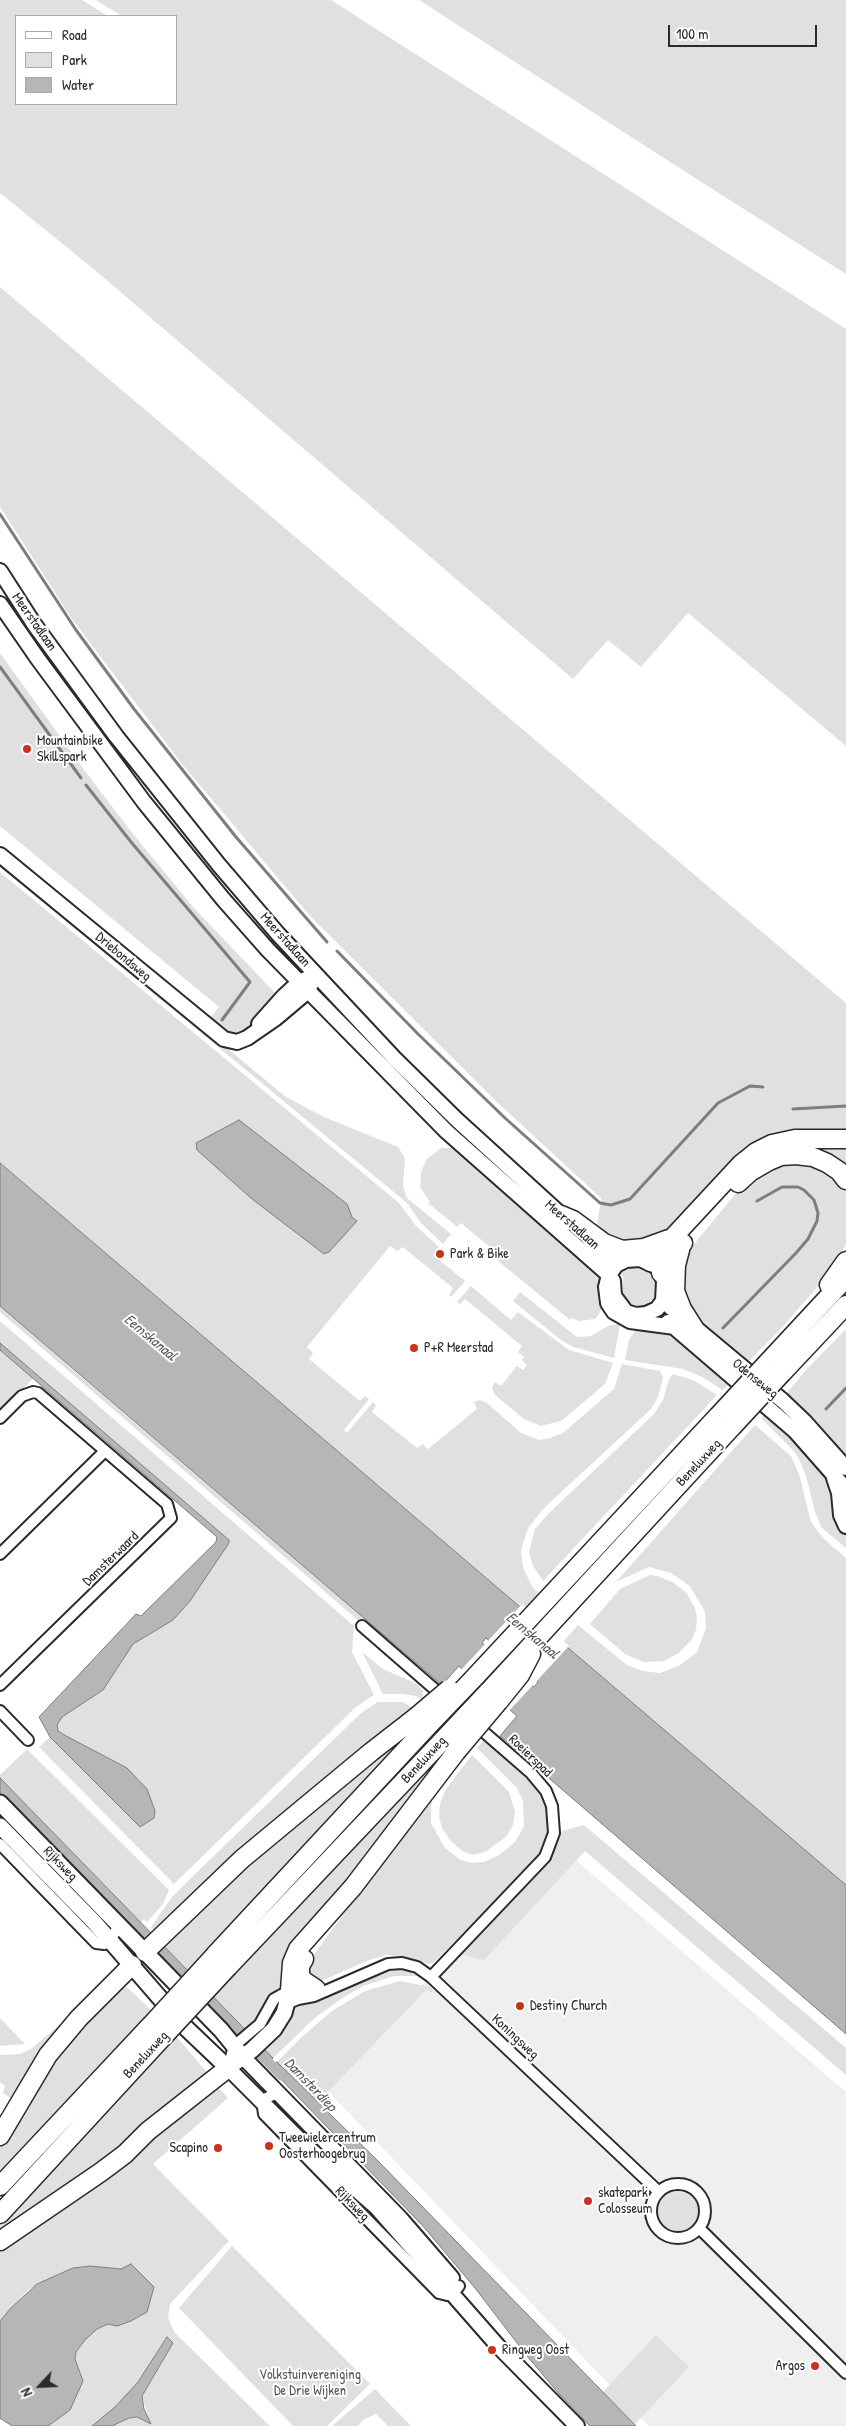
<!DOCTYPE html>
<style>
body{margin:0}
#map{position:relative;width:846px;height:2426px;overflow:hidden;background:#fff;font-family:"Patrick Hand",sans-serif}
canvas{display:block}
.legend{position:absolute;left:15px;top:15px;width:162px;height:90px;box-sizing:border-box;background:#fff;border:1px solid #aaa;margin:0;padding:6px 9px;list-style:none;font-size:15px;color:#2b2b2b}
.legend li{display:flex;align-items:center;gap:10px;height:25px}
.legend b{width:25px;border:1px solid #aaa}
.north{position:absolute;left:15px;top:2361px;width:50px;height:50px;-webkit-text-stroke:4px #fff;paint-order:stroke;rotate:245deg;font-size:14px;font-weight:700;line-height:20px;text-align:center;color:#2b2b2b}
.north::after{content:'';display:block;margin:auto;width:18px;height:22px;background:#2b2b2b;clip-path:polygon(50% 0,100% 100%,50% 72%,0 100%)}
.scale{position:absolute;left:668px;top:25px;width:149px;height:22px;box-sizing:border-box;border:2px solid #2b2b2b;border-top:0;padding-left:6px;font-size:15px;line-height:18px;white-space:nowrap;color:#2b2b2b;-webkit-text-stroke:4px #fff;paint-order:stroke}
</style>
<div id="map">
<canvas width="846" height="2426"></canvas>
<ul class="legend">
<li><b style="height:6px;background:#fff"></b>Road</li>
<li><b style="height:14px;background:#e0e0e0"></b>Park</li>
<li><b style="height:14px;background:#b6b6b6"></b>Water</li>
</ul>
<div class="north">N</div>
<div class="scale">100 m</div>
</div>
<script>
const ctx = document.querySelector('canvas').getContext('2d');
ctx.lineJoin = 'round';
function fill(path, color) { ctx.fillStyle = color; ctx.fill(path, 'evenodd'); }
const toPath = rows => new Path2D(rows.map(r => 'M' + r).join(''));
function stroke(path, color, width, dash) { ctx.strokeStyle = color; ctx.lineWidth = width; ctx.lineCap = dash ? 'butt' : 'round'; ctx.setLineDash(dash || []); ctx.stroke(path); }
function drawText(font, color, halo, rows, align = 'center') {
  ctx.font = font + ' "Patrick Hand",sans-serif'; ctx.lineWidth = 4; ctx.setLineDash([]); ctx.textBaseline = 'middle'; ctx.strokeStyle = halo; ctx.fillStyle = color; for (const [text, x, y, turn = 0] of rows) {
    ctx.save(); ctx.translate(x, y); ctx.rotate((+turn || 0) * Math.PI / 180); ctx.textAlign = isNaN(turn) ? turn : align; if (halo) ctx.strokeText(text, 0, 0); ctx.fillText(text, 0, 0); ctx.restore();
  }
}
fill(toPath([
 [558,1845,846,2092,846,2426,649,2426,323,2086]
]), '#efefef');
fill(toPath([
 [0,0,82,0,108,16,16,16,16,104,176,104,176,16,122,16,96,0,331,0,846,329,846,746,688,613,641,667,608,640,573,679,96,271,0,193],
 [419,0,846,0,846,274,670,162],
 [0,287,846,1003,846,1134,733,1163,713,1181,674,1225,654,1238,630,1244,596,1232,601,1198,498,1103,310,916,182,764,72,619,0,507],
 [0,653,85,771,133,834,194,908,278,996,245,1032,233,1034,223,1031,209,1019,219,1007,0,826],
 [0,860,286,1097,324,1117,398,1147,405,1158,403,1186,407,1198,451,1234,443,1244,421,1223,407,1203,0,867],
 [0,872,399,1203,416,1226,439,1247,433,1255,465,1281,451,1297,449,1295,453,1288,403,1247,397,1251,390,1246,307,1347,313,1353,309,1359,360,1401,365,1396,369,1399,344,1430,347,1433,373,1402,376,1405,372,1412,417,1448,423,1444,428,1449,477,1409,474,1402,480,1400,487,1403,521,1433,539,1440,550,1438,563,1433,614,1389,622,1364,660,1371,663,1378,658,1397,651,1409,545,1507,528,1528,521,1550,523,1568,533,1588,563,1613,548,1630,0,1163],
 [846,1143,846,1172,809,1151,769,1152],
 [441,1148,451,1148,461,1153,597,1274,601,1282,603,1302,600,1312,595,1319,579,1321,571,1318,570,1320,497,1260,494,1257,497,1253,461,1223,457,1227,455,1225,428,1203,430,1202,420,1187,421,1173,426,1160],
 [783,1162,814,1165,838,1181,846,1193,846,1245,826,1277,780,1330,748,1362,688,1309,678,1273,685,1255,742,1186],
 [633,1267,648,1271,656,1283,656,1296,645,1306,631,1305,622,1294,623,1278,621,1273],
 [471,1286,511,1320,518,1312,569,1350,613,1363,605,1384,561,1421,541,1426,524,1419,495,1395,492,1388,495,1382,501,1386,517,1366,523,1370,527,1365,522,1360,524,1357,518,1352,522,1346,465,1299,460,1304,457,1302],
 [520,1292,577,1337,591,1336,610,1325,620,1324,614,1358,574,1347,562,1341,513,1301],
 [0,1306,71,1368,442,1685,438,1689,0,1312],
 [0,1321,354,1626,352,1652,374,1695,356,1707,174,1884,39,1747,50,1737,140,1826,147,1789,127,1768,68,1737,58,1731,57,1725,62,1717,103,1690,133,1644,173,1620,190,1601,229,1543,36,1376,0,1411],
 [642,1328,659,1329,669,1334,730,1383,723,1390,702,1377,683,1369,625,1360,629,1340,634,1332],
 [846,1329,846,1455,786,1394,807,1369],
 [673,1374,693,1380,717,1395,543,1581,533,1566,529,1552,535,1529,549,1513,653,1415,663,1400,669,1379],
 [764,1415,798,1444,828,1479,846,1532,846,1548,822,1528,815,1512,806,1476,799,1459,794,1451,761,1418],
 [755,1425,791,1456,799,1474,811,1522,823,1538,846,1558,846,1885,562,1643,578,1625,627,1665,643,1671,660,1673,680,1665,697,1652,706,1628,705,1612,690,1586,671,1573,649,1567,616,1582],
 [650,1575,658,1576,672,1582,686,1592,695,1608,697,1619,696,1630,692,1639,679,1653,664,1661,644,1662,625,1654,590,1624,620,1589],
 [362,1652,383,1669,415,1683,423,1690,423,1701,416,1696,403,1694,383,1694],
 [378,1702,403,1702,414,1709,274,1820,154,1930,151,1927,172,1897,190,1879,361,1713],
 [417,1726,189,1972,161,1943,233,1873],
 [484,1740,540,1791,552,1828,541,1856,433,1963,429,1964,408,1958,387,1955,369,1960,321,1981,311,1980,306,1968,307,1964,435,1789,431,1807,431,1823,445,1848,459,1859,470,1863,484,1862,499,1855,515,1842,524,1826,523,1801,517,1788,477,1748],
 [27,1749,169,1890,163,1904,147,1922,144,1919,141,1922,0,1778,0,1775],
 [443,1752,445,1754,352,1875,289,1948,281,1972,281,1988,270,1995,261,2017,246,2030,213,1997],
 [472,1755,509,1792,515,1812,513,1825,506,1837,485,1852,472,1855,461,1850,451,1841,442,1828,439,1817,440,1804,446,1789],
 [584,1825,846,2048,846,2075,585,1851,484,1960,455,1953,548,1860,557,1847,562,1831],
 [398,1970,411,1972,418,1976,394,1976,363,1986,344,1997,316,2017,273,2058,263,2048,290,2010,297,2005,321,1999,379,1973],
 [400,1981,431,1987,433,1993,427,1989,317,2103,277,2062,304,2035,332,2011,365,1991],
 [121,1986,129,1989,152,2011,0,2177,0,2144,64,2040],
 [69,2017,49,2043,14,2100,3,2093,5,2086,0,2082,0,2055,20,2054,31,2049],
 [0,2018,25,2044,0,2046],
 [176,2036,210,2076,147,2127,0,2236,0,2226],
 [217,2086,228,2098,153,2164,229,2241,170,2304,168,2318,175,2333,270,2426,112,2426,129,2418,137,2417,150,2423,142,2396,173,2343,167,2337,138,2382,115,2407,92,2426,48,2426,59,2418,83,2381,75,2359,76,2352,85,2340,97,2329,108,2324,117,2325,131,2321,147,2312,150,2296,121,2269,90,2266,73,2268,29,2289,0,2321,0,2246],
 '658 2212a20 20 0 1 1 40 0a20 20 0 1 1-40 0Z',
 [232,2246,370,2384,327,2426,293,2426,179,2308],
 [656,2335,689,2367,634,2425,603,2392],
 [375,2389,411,2426,388,2426,376,2414,363,2420,358,2426,332,2426]
]), '#e0e0e0');
const water = toPath([
 [239,1120,347,1204,352,1217,357,1221,329,1252,324,1254,252,1199,197,1150,196,1143,239,1120],
 [0,1163,846,1885,846,2034,500,1736,517,1716,459,1666,442,1685,0,1306,0,1163],
 [486,1638,538,1682,534,1687,482,1643,486,1638],
 [0,1343,229,1540,229,1543,190,1601,173,1620,133,1644,103,1690,62,1717,57,1725,58,1731,68,1737,127,1768,147,1789,155,1811,154,1818,140,1827,50,1737,39,1717,136,1614,141,1616,216,1542,217,1537,0,1350,0,1343],
 [0,1778,273,2058,266,2064,0,1793,0,1778],
 [277,2062,380,2163,636,2426,590,2426,560,2395,527,2356,475,2288,422,2225,271,2069,277,2062],
 [131,2264,154,2287,147,2312,131,2321,117,2326,108,2324,97,2329,85,2340,76,2352,75,2359,83,2381,70,2410,48,2426,12,2426,0,2418,0,2321,11,2308,37,2284,73,2268,90,2266,121,2269,131,2264],
 [167,2337,173,2343,142,2396,144,2409,151,2424,137,2417,129,2418,112,2426,92,2426,115,2407,138,2382,167,2337]
]);
fill(water, '#b6b6b6');
stroke(water, '#7e7e7e', 1);
fill(toPath([
 [522,1604,569,1646,508,1712,460,1671,486,1643,534,1684,487,1642]
]), '#fff');
stroke(toPath([
 [0,514,76,630,134,709,236,837,327,942],
 [0,667,81,778],
 [86,785,131,842,250,982,222,1020],
 [337,951,418,1034,505,1118,600,1203,611,1205,630,1199,718,1103,750,1086,763,1087],
 [793,1109,846,1106],
 [723,1328,796,1253,808,1239,817,1221,818,1213,814,1200,804,1190,798,1187,782,1187,757,1201],
 [826,1409,846,1388]
]), '#7e7e7e', 3);
stroke(toPath([
 [259,2053,282,2076]
]), '#b6b6b6', 10);
const street = toPath([
 [0,1418,22,1396,33,1392,38,1393,167,1504,171,1518,0,1685],
 [0,1554,105,1451],
 [362,1626,531,1773,546,1791,552,1806,554,1833,545,1857,431,1977],
 [0,1711,28,1740],
 [0,1844,96,1943,104,1944,110,1940,119,1926],
 [288,2003,298,1999,314,1996,388,1964,402,1963,417,1967,431,1977,659,2192],
 [228,2068,234,2046,260,2024,274,1999,290,1990,314,1989],
 [277,2093,262,2100,264,2114,439,2293,447,2295,453,2293,459,2286],
 '651 2211a27 27 0 1 1 54 0a27 27 0 1 1-54 0Z',
 [700,2229,846,2373]
]);
const secondary = toPath([
 [0,571,34,624,116,736,219,865,278,934,395,1059,457,1120,569,1222],
 [0,604,38,659,144,802,223,899,268,950,446,1131,609,1275,613,1281,614,1296,626,1312,636,1315,646,1314,657,1309,663,1301,664,1281,661,1273,656,1266,640,1259,626,1260,616,1265,609,1275,606,1287,608,1303,614,1312,630,1321,675,1327],
 [0,855,224,1039,237,1042,247,1038,276,1018,308,991,311,984],
 [259,1024,284,996,299,982,306,979],
 [591,1241,610,1258,620,1263],
 [663,1301,783,1401,804,1421,846,1468],
 [668,1322,795,1431,846,1489],
 [834,1478,839,1493,841,1515,846,1526],
 [243,2057,401,2219,452,2278],
 [228,2068,304,2144,376,2207,498,2346,577,2426]
]);
const primary = toPath([
 [0,1803,221,2030,243,2057],
 [0,1826,94,1922,185,2027,228,2068,252,2050,274,2029,284,2013,290,1990]
]);
const highway = toPath([
 [738,1183,750,1172,769,1161,781,1156,796,1155,813,1157,827,1163,839,1171,846,1180],
 [561,1215,573,1220,604,1243,622,1250,644,1248,669,1239],
 [680,1250,676,1265,675,1291,682,1309,696,1331],
 [650,1262,741,1164,756,1152,772,1144,795,1139,846,1139],
 [661,1273,683,1243],
 [829,1285,846,1261],
 [768,1362,846,1278],
 [782,1373,846,1305],
 [473,1679,718,1416],
 [488,1692,732,1427],
 [499,1701,520,1675,531,1654],
 [145,1952,242,1859,371,1752,416,1717],
 [215,1955,427,1727],
 [304,1959,300,1966,300,1976,304,1981,316,1989],
 [228,1967,443,1740],
 [290,1990,292,1963,298,1949,353,1887,456,1752],
 [0,2136,48,2055,79,2018,132,1965],
 [0,2186,151,2025],
 [0,2214,163,2037],
 [0,2241,101,2172,125,2154,148,2131,228,2068]
]);
stroke(street, '#2b2b2b', 14);
stroke(secondary, '#2b2b2b', 18);
stroke(primary, '#2b2b2b', 19);
stroke(highway, '#2b2b2b', 21);
stroke(street, '#fff', 10);
stroke(secondary, '#fff', 14);
stroke(primary, '#fff', 15);
stroke(highway, '#fff', 18);
const highwayBridge = toPath([
 [718,1416,768,1362],
 [732,1427,782,1373],
 [416,1717,449,1689],
 [427,1727,473,1679],
 [443,1740,488,1692],
 [456,1752,499,1701],
 [151,2025,215,1955],
 [163,2037,228,1967]
]);
stroke(highwayBridge, '#2b2b2b', 21, []);
stroke(highwayBridge, '#fff', 18);
for (const [x, y, r, color] of [
 [27,749,5,"#c8321e"],
 [440,1254,5,"#c8321e"],
 [414,1348,5,"#c8321e"],
 [520,2006,5,"#c8321e"],
 [269,2146,5,"#c8321e"],
 [218,2148,5,"#c8321e"],
 [588,2201,5,"#c8321e"],
 [492,2350,5,"#c8321e"],
 [815,2366,5,"#c8321e"]
]) { const dot = new Path2D(); dot.arc(x, y, r, 0, 2 * Math.PI); ctx.fillStyle = color; ctx.fill(dot); stroke(dot, '#fff', 2); }
drawText('14px', '#2b2b2b', '#fff', [
 ["Meerstadlaan",34,622,55],
 ["Meerstadlaan",285,940,48],
 ["Driebondsweg",123,957,40],
 ["Meerstadlaan",572,1225,41],
 ["Odenseweg",755,1379,39],
 ["Beneluxweg",699,1463,-47],
 ["Damsterwaard",111,1559,-44],
 ["Roeierspad",530,1756,44],
 ["Beneluxweg",424,1760,-47],
 ["Rijksweg",60,1864,46],
 ["Koningsweg",515,2037,43],
 ["Beneluxweg",146,2055,-47],
 ["Rijksweg",352,2204,46]
]);
drawText('14px', '#2b2b2b', '#fff', [
 ["Mountainbike",37,741],
 ["Skillspark",37,757],
 ["Park & Bike",450,1254],
 ["P+R Meerstad",424,1348],
 ["Destiny Church",530,2006],
 ["Tweewielercentrum",279,2138],
 ["Oosterhoogebrug",279,2154],
 ["Scapino",208,2148,"right"],
 ["skatepark",598,2193],
 ["Colosseum",598,2209],
 ["Ringweg Oost",502,2350],
 ["Argos",805,2366,"right"]
], 'left');
drawText('14px', '#585858', '#fff', [
 ["Volkstuinvereniging",310,2375],
 ["De Drie Wijken",310,2391]
]);
drawText('italic 15px', '#5c5c5c', '#fff', [
 ["Eemskanaal",150,1338,40],
 ["Eemskanaal",532,1636,40],
 ["Damsterdiep",310,2085,46]
]);
</script>
